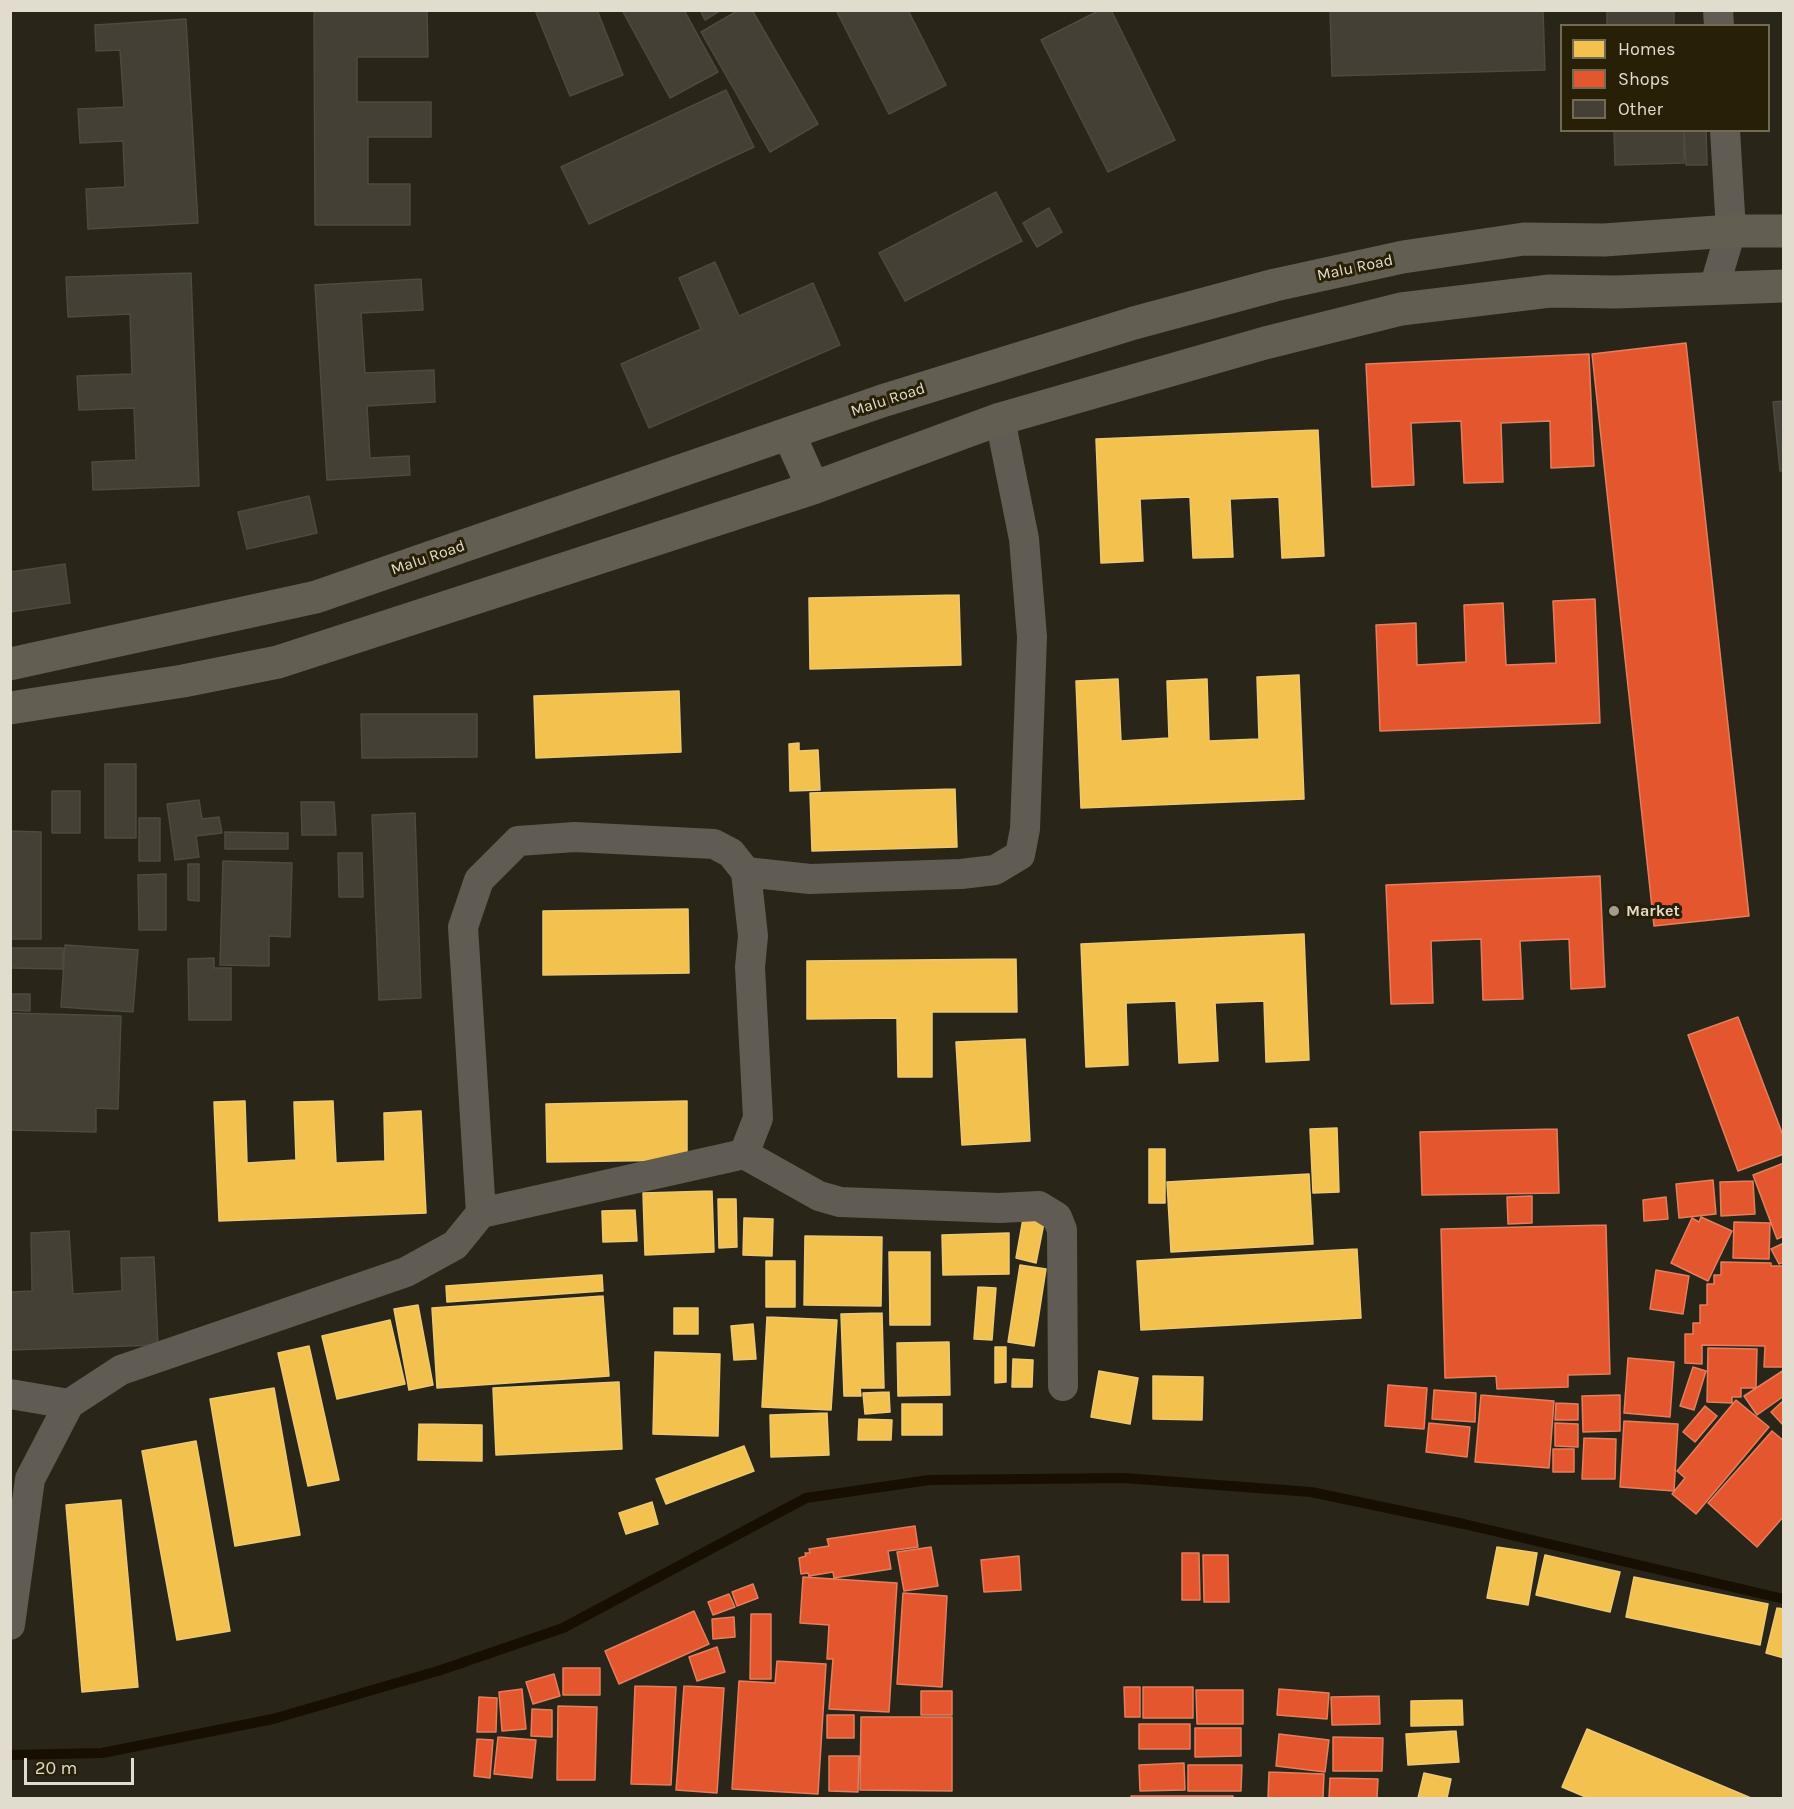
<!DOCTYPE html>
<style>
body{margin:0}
#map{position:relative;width:1794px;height:1809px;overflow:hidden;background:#292518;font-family:Karla,sans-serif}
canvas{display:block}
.frame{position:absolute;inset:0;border:12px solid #e1dccd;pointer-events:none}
.legend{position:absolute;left:1560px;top:24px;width:210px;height:108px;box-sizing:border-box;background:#271f06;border:2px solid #716b56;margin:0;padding:8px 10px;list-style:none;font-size:18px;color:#e1dccd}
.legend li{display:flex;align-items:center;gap:12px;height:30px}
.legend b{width:30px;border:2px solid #716b56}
.scale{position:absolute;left:24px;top:1758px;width:110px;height:27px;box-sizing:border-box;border:3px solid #e1dccd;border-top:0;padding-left:8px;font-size:18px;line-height:21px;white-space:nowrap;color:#e1dccd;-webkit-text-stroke:4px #271f06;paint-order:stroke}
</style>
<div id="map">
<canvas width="1794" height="1809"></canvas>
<div class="frame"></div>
<ul class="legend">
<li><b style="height:16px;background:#f2c14e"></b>Homes</li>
<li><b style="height:16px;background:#e4572e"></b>Shops</li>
<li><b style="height:16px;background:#444036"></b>Other</li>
</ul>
<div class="scale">20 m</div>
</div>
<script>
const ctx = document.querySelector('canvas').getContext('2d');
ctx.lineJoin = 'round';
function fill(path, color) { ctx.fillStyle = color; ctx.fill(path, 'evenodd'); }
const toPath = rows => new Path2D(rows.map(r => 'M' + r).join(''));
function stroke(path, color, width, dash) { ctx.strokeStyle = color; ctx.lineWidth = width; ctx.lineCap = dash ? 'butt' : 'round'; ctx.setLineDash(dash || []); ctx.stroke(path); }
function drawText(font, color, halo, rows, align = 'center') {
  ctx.font = font + ' Karla,sans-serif'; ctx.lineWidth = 6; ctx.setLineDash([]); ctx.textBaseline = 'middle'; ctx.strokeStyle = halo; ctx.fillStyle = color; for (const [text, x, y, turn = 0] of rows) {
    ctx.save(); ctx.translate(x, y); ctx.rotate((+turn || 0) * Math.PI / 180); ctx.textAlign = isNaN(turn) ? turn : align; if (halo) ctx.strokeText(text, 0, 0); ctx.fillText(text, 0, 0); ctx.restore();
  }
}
const homes = toPath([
 [1318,430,1324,556,1282,558,1279,497,1230,499,1233,557,1193,558,1190,497,1140,499,1143,561,1101,563,1096,439,1318,430],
 [959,595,961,665,810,669,809,598,959,595],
 [1299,675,1304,799,1081,808,1076,681,1118,679,1121,741,1169,738,1167,681,1207,679,1209,741,1259,739,1257,677,1299,675],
 [679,691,681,752,536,758,534,696,679,691],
 [799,743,799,751,818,750,820,790,790,791,789,744,799,743],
 [955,789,957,847,812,851,810,793,955,789],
 [688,909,689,973,543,975,543,911,688,909],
 [1304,934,1309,1060,1266,1062,1264,1001,1215,1003,1218,1061,1179,1063,1176,1001,1126,1003,1128,1065,1086,1067,1081,944,1304,934],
 [1016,959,1017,1012,932,1012,932,1077,898,1077,897,1018,807,1019,807,961,1016,959],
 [1025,1039,1030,1141,962,1145,956,1042,1025,1039],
 [245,1101,247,1163,296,1160,294,1102,333,1101,336,1163,385,1161,384,1113,421,1111,426,1213,219,1221,214,1102,245,1101],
 [687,1101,687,1160,547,1162,546,1104,687,1101],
 [1337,1128,1339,1192,1313,1193,1310,1129,1337,1128],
 [1149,1149,1165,1149,1165,1203,1149,1203,1149,1149],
 [1309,1174,1313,1244,1171,1252,1167,1182,1309,1174],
 [712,1191,714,1252,645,1255,643,1193,712,1191],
 [718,1199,736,1199,737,1247,719,1248,718,1199],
 [635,1210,637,1241,603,1242,602,1211,635,1210],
 [744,1218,773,1219,772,1256,743,1255,744,1218],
 [1023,1219,1044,1223,1036,1263,1016,1258,1023,1219],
 [1009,1233,1009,1274,943,1275,942,1235,1009,1233],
 [805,1236,882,1237,881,1306,804,1305,805,1236],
 [1357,1249,1361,1318,1141,1330,1137,1261,1357,1249],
 [889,1252,930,1252,930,1325,890,1325,889,1252],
 [766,1261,795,1261,795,1307,766,1307,766,1261],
 [1020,1265,1046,1269,1034,1346,1008,1342,1020,1265],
 [602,1275,603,1291,447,1302,446,1286,602,1275],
 [978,1287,996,1288,992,1340,974,1339,978,1287],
 [603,1296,609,1376,437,1388,432,1308,603,1296],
 [418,1305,433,1385,409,1390,394,1309,418,1305],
 [674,1308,698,1308,698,1334,674,1334,674,1308],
 [882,1313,884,1388,860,1388,861,1396,844,1396,841,1314,882,1313],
 [767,1317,837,1320,831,1410,762,1407,767,1317],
 [390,1320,405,1384,337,1399,322,1336,390,1320],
 [753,1324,756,1359,734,1360,731,1326,753,1324],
 [949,1342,950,1395,898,1396,897,1343,949,1342],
 [309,1346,339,1480,308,1486,278,1353,309,1346],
 [995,1347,1006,1347,1006,1382,995,1383,995,1347],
 [655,1352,720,1354,718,1436,653,1434,655,1352],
 [1013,1359,1033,1360,1032,1387,1012,1387,1013,1359],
 [1099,1371,1138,1378,1130,1424,1091,1417,1099,1371],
 [1153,1376,1203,1377,1202,1420,1153,1419,1153,1376],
 [619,1382,622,1449,496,1455,493,1388,619,1382],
 [274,1388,300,1535,235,1546,210,1399,274,1388],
 [889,1392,890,1412,865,1414,863,1393,889,1392],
 [902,1404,942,1404,942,1435,902,1435,902,1404],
 [827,1413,829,1455,771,1457,770,1415,827,1413],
 [859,1419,892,1420,891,1440,858,1440,859,1419],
 [419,1424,482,1425,482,1461,418,1460,419,1424],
 [196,1441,230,1631,177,1640,142,1451,196,1441],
 [744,1446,754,1471,666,1504,656,1479,744,1446],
 [121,1500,138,1687,82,1692,66,1505,121,1500],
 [652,1502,658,1524,626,1534,619,1513,652,1502],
 [1497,1547,1537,1553,1528,1605,1487,1598,1497,1547],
 [1545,1555,1620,1572,1610,1612,1536,1595,1545,1555],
 [1634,1577,1768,1604,1760,1645,1626,1617,1634,1577],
 [1777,1608,1784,1609,1784,1658,1766,1653,1777,1608],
 [1462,1700,1463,1725,1411,1726,1411,1701,1462,1700],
 [1587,1729,1751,1798,1588,1798,1562,1787,1587,1729],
 [1456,1731,1459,1762,1408,1765,1406,1734,1456,1731],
 [1424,1773,1451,1779,1447,1798,1418,1798,1424,1773]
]);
fill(homes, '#f2c14e');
stroke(homes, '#edc974', 1.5);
const shops = toPath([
 [1686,343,1749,916,1654,926,1592,354,1686,343],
 [1589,354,1594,466,1551,468,1550,421,1501,423,1503,482,1464,483,1461,421,1411,423,1414,485,1372,487,1366,364,1589,354],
 [1595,599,1600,723,1380,731,1376,625,1416,623,1417,665,1466,662,1464,605,1503,603,1506,665,1556,663,1553,601,1595,599],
 [1600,876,1605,987,1571,989,1569,939,1520,941,1523,999,1483,1000,1481,939,1431,941,1433,1003,1391,1004,1386,885,1600,876],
 [1738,1017,1784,1138,1784,1154,1738,1171,1688,1035,1738,1017],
 [1557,1129,1559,1193,1422,1195,1420,1132,1557,1129],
 [1784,1163,1784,1236,1777,1239,1753,1175,1784,1163],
 [1713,1180,1716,1214,1679,1218,1676,1184,1713,1180],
 [1753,1181,1755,1214,1721,1216,1720,1182,1753,1181],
 [1532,1196,1532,1223,1508,1224,1507,1197,1532,1196],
 [1666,1197,1668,1219,1644,1221,1643,1200,1666,1197],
 [1701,1217,1732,1231,1708,1281,1671,1263,1692,1218,1699,1222,1701,1217],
 [1734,1222,1770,1223,1769,1259,1733,1258,1734,1222],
 [1606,1225,1610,1374,1568,1375,1568,1387,1497,1389,1496,1376,1445,1378,1441,1229,1606,1225],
 [1784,1243,1784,1262,1779,1264,1771,1249,1784,1243],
 [1721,1262,1771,1263,1771,1266,1784,1266,1784,1367,1764,1367,1765,1346,1702,1345,1702,1364,1685,1363,1685,1334,1693,1334,1693,1323,1700,1323,1700,1305,1707,1305,1707,1284,1714,1284,1714,1275,1721,1275,1721,1262],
 [1656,1270,1689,1276,1683,1314,1650,1309,1656,1270],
 [1708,1348,1757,1349,1756,1388,1741,1388,1741,1397,1732,1397,1732,1403,1707,1402,1708,1348],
 [1628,1358,1674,1362,1670,1417,1624,1413,1628,1358],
 [1693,1367,1706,1371,1694,1410,1680,1406,1693,1367],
 [1784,1370,1784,1396,1757,1415,1744,1396,1784,1370],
 [1388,1385,1427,1388,1424,1429,1385,1426,1388,1385],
 [1434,1390,1476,1393,1475,1422,1432,1419,1434,1390],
 [1481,1395,1554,1401,1549,1468,1475,1462,1481,1395],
 [1620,1395,1620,1431,1583,1432,1582,1396,1620,1395],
 [1736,1400,1769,1427,1696,1514,1672,1494,1685,1478,1677,1471,1736,1400],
 [1784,1400,1784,1426,1771,1412,1784,1400],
 [1556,1403,1578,1404,1578,1420,1555,1420,1556,1403],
 [1705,1406,1717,1416,1695,1442,1683,1432,1705,1406],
 [1624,1421,1678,1424,1674,1491,1620,1487,1624,1421],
 [1429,1423,1470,1427,1467,1457,1426,1452,1429,1423],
 [1555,1423,1578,1424,1578,1447,1555,1446,1555,1423],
 [1772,1431,1784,1441,1784,1516,1757,1547,1708,1503,1772,1431],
 [1584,1438,1616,1439,1615,1479,1582,1479,1584,1438],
 [1553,1449,1574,1449,1574,1472,1553,1472,1553,1449],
 [915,1526,918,1547,888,1551,891,1569,834,1578,833,1572,809,1576,808,1573,801,1574,799,1558,806,1556,805,1553,810,1553,809,1549,829,1546,827,1539,915,1526],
 [931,1547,938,1586,904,1591,897,1552,931,1547],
 [1182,1553,1199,1553,1200,1600,1182,1600,1182,1553],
 [1203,1555,1228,1555,1229,1602,1204,1602,1203,1555],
 [1019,1556,1021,1590,984,1592,981,1560,1019,1556],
 [803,1577,897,1583,889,1712,829,1709,833,1659,827,1659,829,1625,800,1623,803,1577],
 [753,1584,758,1598,737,1606,732,1592,753,1584],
 [903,1593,947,1596,942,1687,897,1684,903,1593],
 [729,1594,735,1607,713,1615,708,1602,729,1594],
 [694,1611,709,1644,619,1684,605,1651,694,1611],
 [751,1614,771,1614,771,1679,750,1679,751,1614],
 [734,1617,735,1637,713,1639,712,1619,734,1617],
 [717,1647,725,1672,697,1681,689,1657,717,1647],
 [777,1661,826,1664,818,1794,732,1789,739,1681,775,1683,777,1661],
 [563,1668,600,1668,600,1695,563,1695,563,1668],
 [554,1674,560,1696,533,1704,526,1682,554,1674],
 [635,1686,676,1687,671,1785,631,1784,635,1686],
 [684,1686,724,1688,717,1793,676,1790,684,1686],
 [1124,1687,1140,1687,1140,1717,1125,1717,1124,1687],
 [1143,1687,1193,1687,1193,1718,1143,1718,1143,1687],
 [522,1689,526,1729,502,1731,499,1692,522,1689],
 [1279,1689,1329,1693,1327,1719,1277,1715,1279,1689],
 [1196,1690,1243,1690,1243,1724,1197,1724,1196,1690],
 [921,1691,952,1691,952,1715,921,1715,921,1691],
 [1379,1696,1380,1724,1332,1725,1331,1697,1379,1696],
 [479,1697,497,1698,496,1732,477,1732,479,1697],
 [558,1706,597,1707,595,1780,557,1780,558,1706],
 [532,1709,552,1710,552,1737,531,1736,532,1709],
 [827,1715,854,1715,854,1738,827,1738,827,1715],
 [861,1717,952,1717,952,1791,860,1790,861,1717],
 [1139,1724,1190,1724,1190,1749,1139,1749,1139,1724],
 [1195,1728,1241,1728,1241,1756,1195,1757,1195,1728],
 [1279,1734,1329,1740,1325,1772,1276,1766,1279,1734],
 [498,1737,536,1740,532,1778,494,1774,498,1737],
 [1333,1737,1383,1738,1382,1771,1333,1771,1333,1737],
 [477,1739,493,1740,490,1778,474,1776,477,1739],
 [829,1756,859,1756,858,1792,829,1791,829,1756],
 [1184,1763,1185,1790,1140,1791,1139,1765,1184,1763],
 [1188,1765,1242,1765,1241,1791,1188,1791,1188,1765],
 [1269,1772,1324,1774,1323,1798,1268,1798,1269,1772],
 [1330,1778,1378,1779,1377,1798,1329,1798,1330,1778],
 [1131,1796,1233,1796,1233,1798,1131,1798,1131,1796]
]);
fill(shops, '#e4572e');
stroke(shops, '#e37f5e', 1.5);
stroke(toPath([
 [10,1755,102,1753,273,1719,441,1670,563,1628,806,1498,929,1480,1124,1478,1311,1492,1464,1524,1784,1599]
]), '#171002', 10);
const building = toPath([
 [314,10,427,10,428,57,357,57,357,102,431,102,431,137,368,137,368,184,410,184,410,225,315,225,314,10],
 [535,10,597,10,623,75,570,96,535,10],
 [622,10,684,10,718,72,670,98,622,10],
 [700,10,721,10,705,20,700,10],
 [739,10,752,10,818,124,770,152,701,32,739,10],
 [836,10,908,10,946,85,889,114,836,10],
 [1100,10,1111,10,1175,140,1108,172,1041,40,1100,10],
 [1330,10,1543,10,1545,70,1332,76,1330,10],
 [1607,10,1674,10,1674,26,1607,26,1607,10],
 [186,19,198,223,88,229,86,189,125,187,123,141,80,143,78,109,124,107,120,50,96,51,95,25,186,19],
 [726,90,754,147,589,224,561,167,726,90],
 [1614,130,1684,130,1684,163,1615,165,1614,130],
 [1684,130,1706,130,1707,165,1686,165,1684,130],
 [996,192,1022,241,905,301,879,253,996,192],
 [1049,208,1062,232,1037,247,1023,223,1049,208],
 [715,262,739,316,813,283,840,345,649,428,621,364,701,329,679,278,715,262],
 [191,273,199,486,93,490,92,462,136,460,134,408,79,410,77,376,132,374,130,314,68,317,66,277,191,273],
 [421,279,423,310,361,313,365,373,434,370,435,402,367,406,370,458,409,456,410,475,327,480,315,285,421,279],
 [1784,401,1784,471,1780,471,1773,402,1784,401],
 [309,496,317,533,247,549,238,512,309,496],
 [65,564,70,603,10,612,10,572,65,564],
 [361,714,477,714,477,757,362,758,361,714],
 [105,764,136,764,136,838,105,838,105,764],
 [52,791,80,791,80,833,52,833,52,791],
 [199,800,202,819,219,817,222,833,196,836,199,857,175,860,167,804,199,800],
 [301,802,334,802,336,835,302,835,301,802],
 [415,813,421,998,379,1000,372,815,415,813],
 [139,818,160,818,160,861,139,861,139,818],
 [10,831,41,832,41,939,10,939,10,831],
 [225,832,288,833,288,849,225,849,225,832],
 [338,853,362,853,363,897,339,897,338,853],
 [223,861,292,863,290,937,269,936,269,966,220,965,223,861],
 [188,864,199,864,199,901,188,900,188,864],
 [166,874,166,930,139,930,138,875,166,874],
 [65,945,138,950,133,1012,61,1007,65,945],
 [11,948,63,948,63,969,11,968,11,948],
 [214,958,214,968,231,968,231,1020,189,1020,188,959,214,958],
 [10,994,30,994,30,1011,10,1010,10,994],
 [10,1013,121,1016,118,1109,96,1108,96,1132,10,1130,10,1013],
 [69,1231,73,1294,122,1291,121,1258,154,1257,158,1345,10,1350,10,1292,32,1291,31,1233,69,1231]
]);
fill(building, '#444036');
stroke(building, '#4d4a3f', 1.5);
stroke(toPath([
 [1718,10,1719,26],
 [1714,288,1731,231,1725,130],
 [744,1154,819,1196,840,1202,999,1208,1039,1206,1057,1217,1062,1230,1063,1386],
 [481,1213,463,927,479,880,518,841,575,837,714,844,731,853,746,872],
 [10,1394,69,1404],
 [10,1625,30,1479,69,1404,121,1370,406,1272,455,1245,481,1213,744,1154,758,1118,750,967,753,936,746,872,810,879,961,874,995,870,1020,855,1025,829,1032,637,1024,539,1000,419]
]), '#605c53', 30);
stroke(toPath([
 [789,434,813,488],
 [10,664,316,597,882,401,1134,323,1275,285,1403,257,1524,239,1604,240,1731,231,1784,231],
 [10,708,183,681,278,662,813,488,1000,419,1265,343,1401,309,1550,291,1616,292,1784,286]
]), '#625e52', 33);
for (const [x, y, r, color] of [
 [1614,911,6,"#a19c8e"]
]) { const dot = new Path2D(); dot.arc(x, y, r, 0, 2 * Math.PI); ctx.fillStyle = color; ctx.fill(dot); stroke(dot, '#271f06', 2); }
drawText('16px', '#e1dccd', '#271f06', [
 ["Malu Road",1355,268,-12],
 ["Malu Road",888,400,-18],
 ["Malu Road",428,558,-19]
]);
drawText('bold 16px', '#e1dccd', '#271f06', [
 ["Market",1626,911]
], 'left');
</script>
